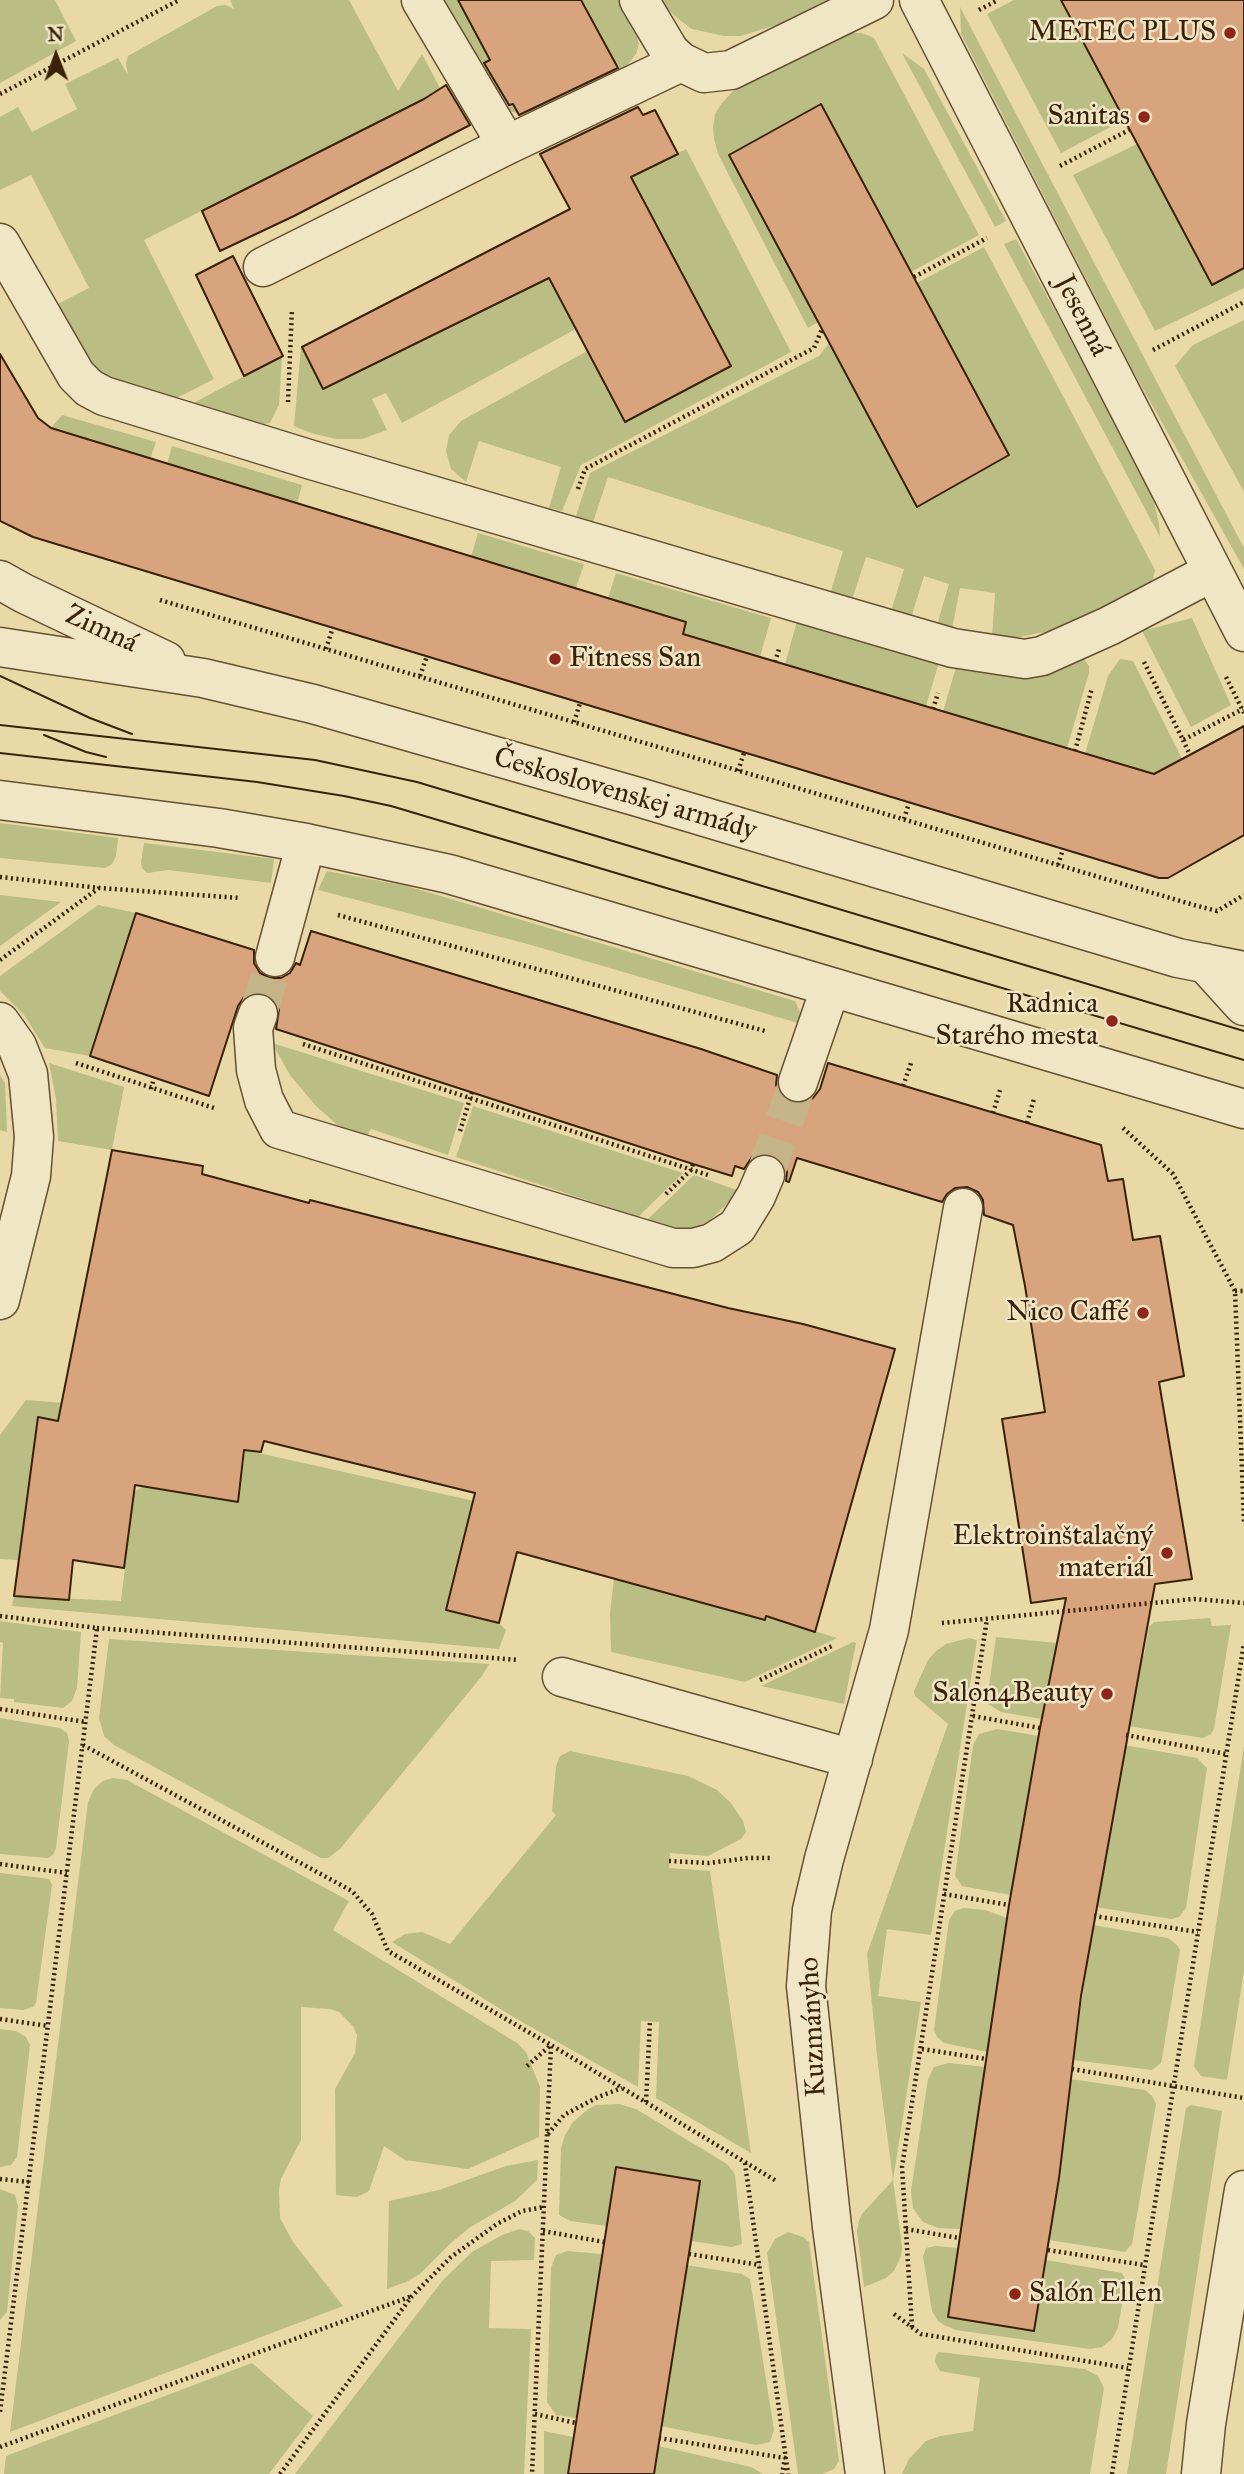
<!DOCTYPE html>
<meta charset="utf-8">
<style>
body{margin:0}
#map{position:relative;width:1244px;height:2474px;overflow:hidden;background:#e8d9a7;font-family:"IM FELL Great Primer",serif}
canvas{display:block}
.north{position:absolute;left:21px;top:21px;width:70px;height:70px;-webkit-text-stroke:5px #f0e6c6;paint-order:stroke;rotate:359deg;font-size:19px;font-weight:700;line-height:28px;text-align:center;color:#3a220a}
.north::after{content:'';display:block;margin:auto;width:24px;height:32px;background:#3a220a;clip-path:polygon(50% 0,100% 100%,50% 72%,0 100%)}
</style>
<div id="map">
<canvas width="1244" height="2474"></canvas>
<div class="north">N</div>
</div>
<script>
const ctx = document.querySelector('canvas').getContext('2d');
ctx.lineJoin = 'round';
function fill(path, color) { ctx.fillStyle = color; ctx.fill(path, 'evenodd'); }
const toPath = rows => new Path2D(rows.map(r => 'M' + r).join(''));
function stroke(path, color, width, dash) { ctx.strokeStyle = color; ctx.lineWidth = width; ctx.lineCap = dash ? 'butt' : 'round'; ctx.setLineDash(dash || []); ctx.stroke(path); }
function drawText(font, color, halo, rows, align = 'center') {
  ctx.font = font + ' "IM FELL Great Primer",serif'; ctx.lineWidth = 5; ctx.setLineDash([]); ctx.textBaseline = 'middle'; ctx.strokeStyle = halo; ctx.fillStyle = color; for (const [text, x, y, turn = 0] of rows) {
    ctx.save(); ctx.translate(x, y); ctx.rotate((+turn || 0) * Math.PI / 180); ctx.textAlign = isNaN(turn) ? turn : align; if (halo) ctx.strokeText(text, 0, 0); ctx.fillText(text, 0, 0); ctx.restore();
  }
}
fill(toPath([
 [0,0,55,0,76,41,0,83],
 [230,0,349,0,398,91,422,54,441,90,144,240,214,379,165,404,88,369,52,307,89,288,31,175,0,190,0,117,18,107,32,132,77,109,65,84,118,58,128,75,126,64,128,56,217,6,226,5,234,9],
 [439,0,458,0,514,104,550,84,559,99,617,67,581,0,618,0,637,36,639,44,636,54,622,72,534,113,517,113,506,110],
 [659,0,830,0,789,21,741,36,724,36,692,29,677,18],
 [1014,0,1061,0,1124,120,1061,153,987,14],
 [960,7,1244,548,1244,569,1133,371,961,34],
 [842,33,862,33,874,38,979,235,911,272,820,104,729,155,818,322,808,328,718,154,714,139,713,127,715,114,721,104,737,87],
 [902,53,924,69,1006,221,995,227],
 [1137,144,1211,285,1244,268,1244,288,1155,331,1073,175],
 [686,149,791,352,581,465,562,511,549,508,561,467,479,441,466,482,451,469,446,451,449,435,461,421,587,351,625,422,730,366,665,242,559,297,576,329,402,423,386,393,372,399,387,430,362,439,336,439,311,433,294,426,301,347,323,389,627,178],
 [1016,239,1151,488,1159,524,1160,537,1004,244],
 [984,247,1155,570,1153,579,1140,591,1072,626,1011,639,992,637,995,593,960,588,952,629,937,625,949,584,924,576,911,618,891,611,904,569,866,557,852,600,830,594,843,551,608,477,593,522,576,516,590,473,819,356,829,343,917,507,1009,455,917,283],
 [1244,320,1244,492,1175,366,1193,345],
 [282,356,279,405,270,423,258,425,184,408],
 [62,415,156,442,150,459,51,428],
 [172,446,302,485,297,504,167,464],
 [478,533,584,564,576,588,471,557],
 [616,573,771,618,760,657,683,634,686,621,608,598],
 [1192,618,1231,705,1191,727,1142,631],
 [797,621,939,662,926,706,785,664],
 [1080,653,1089,666,1089,673,1067,748,943,712,956,667,983,672,1010,674],
 [1120,659,1133,661,1182,759,1154,774,1085,754,1108,676],
 [0,823,118,838,116,856,112,864,105,868,0,858],
 [144,843,274,859,271,883,168,870,147,873,142,868,141,862],
 [327,871,407,886,795,1001,800,1012,798,1023,524,943,318,890],
 [0,895,61,902,0,946],
 [98,905,136,913,90,1056,45,1048,24,1015,0,991,0,976],
 [272,1043,464,1103,448,1155,371,1129,365,1139,344,1131,315,1105,290,1075],
 [49,1063,124,1087,112,1150,58,1141,56,1099],
 [0,1075,5,1083,7,1132,0,1130],
 [473,1106,683,1173,638,1217,456,1157],
 [694,1175,737,1190,725,1206,710,1220,690,1232,643,1236,647,1220],
 [26,1400,64,1403,153,1436,38,1418,18,1560,0,1559,0,1435],
 [245,1450,474,1501,446,1609,499,1623,506,1630,499,1649,12,1606,14,1596,121,1601,134,1492,143,1486,238,1502],
 [614,1578,764,1620,770,1617,837,1638,745,1682,611,1652,610,1613],
 [1210,1618,1212,1626,1231,1625,1214,1729,1211,1734,1203,1738,1128,1726,1141,1656,1144,1656,1149,1627,1154,1622],
 [0,1621,81,1632,77,1688,72,1701,63,1708,14,1702,14,1699,0,1698,3,1643,0,1642],
 [996,1637,1057,1643,1042,1719,1001,1712,988,1704,987,1700],
 [969,1638,977,1640,931,1935,887,1929,878,1996,921,2002,893,2180,902,2246,901,2256,894,2271,886,2278,864,2287,857,2231,859,2221,862,2214,893,2180,878,2065,867,1954,948,1724,915,1696,914,1691,928,1660,936,1651,946,1644],
 [109,1639,489,1664,482,1676,340,1849,328,1858,321,1858,114,1745,104,1736,99,1718],
 [853,1642,856,1643,844,1704,761,1686],
 [0,1718,60,1728,67,1733,69,1741,56,1848,53,1855,48,1858,0,1854],
 [997,1729,1039,1736,1011,1895,962,1886,955,1876,973,1745,979,1734],
 [1124,1745,1197,1758,1207,1768,1186,1908,1179,1917,1172,1919,1095,1907],
 [1244,1746,1244,1971,1227,2080,1201,2076,1194,2066],
 [570,1751,688,1776,717,1790,731,1803,743,1821,746,1832,741,1839,708,1856,670,1853,669,1868,710,1871,751,2153,656,2098,659,2022,641,2021,638,2087,515,2018,392,1942,405,1934,422,1932,450,1944,556,1815,552,1811,556,1766,560,1756],
 [113,1778,127,1780,349,1901,333,1930,517,2043,526,2052,540,2087,539,2137,468,2169,405,2160,384,2146,369,2191,357,2197,336,2195,335,2089,355,2053,357,2035,353,2026,339,2012,330,2009,301,2007,301,2140,281,2179,279,2190,280,2218,293,2242,343,2306,10,2432,88,1802,94,1789,103,1781],
 [0,1873,42,1878,49,1879,52,1885,36,2003,33,2007,23,2010,0,2008],
 [963,1908,985,1910,1007,1918,987,2052,944,2043,937,2037,934,2030,949,1920,955,1911],
 [1093,1925,1168,1938,1177,1945,1180,1950,1162,2058,1161,2063,1152,2070,1073,2060],
 [0,2029,16,2031,26,2037,30,2045,17,2157,11,2165,0,2167],
 [949,2063,985,2067,960,2229,938,2228,923,2222,913,2208,911,2191,928,2079,934,2067],
 [1071,2079,1145,2090,1152,2096,1156,2104,1132,2244,1125,2252,1049,2240],
 [619,2104,636,2109,727,2164,732,2170,735,2175,742,2244,732,2247,691,2241,699,2181,616,2167,607,2226,570,2221,559,2215,561,2148,565,2135,573,2122,587,2110,596,2105],
 [1191,2105,1222,2111,1166,2474,1127,2474,1186,2108],
 [538,2160,537,2180,515,2201,469,2228,450,2244,420,2274,406,2282,387,2289,389,2201,439,2190,506,2166],
 [0,2189,15,2195,18,2206,7,2312,0,2320],
 [519,2229,528,2231,535,2238,534,2260,491,2261,489,2328,531,2329,524,2474,295,2474,443,2280,472,2252,502,2235],
 [788,2232,803,2237,809,2242,839,2461,834,2469,822,2474,798,2474,767,2253,775,2239],
 [936,2246,958,2248,948,2316,1034,2331,1046,2260,1122,2273,1126,2280,1118,2328,1112,2339,1102,2347,1090,2349,956,2330,944,2325,938,2321,932,2311,923,2256,926,2248],
 [567,2251,602,2254,576,2418,556,2415,547,2402,551,2268,556,2255],
 [687,2265,742,2274,750,2279,774,2430,770,2442,756,2445,660,2426],
 [939,2352,1085,2369,1098,2376,1104,2388,1090,2474,902,2474,909,2459,926,2441,940,2436,973,2431,980,2378,940,2371,935,2362,936,2355],
 [252,2363,313,2416,269,2474,4,2474,6,2456],
 [544,2431,573,2437,568,2474,544,2474],
 [658,2446,751,2467,763,2474,654,2474]
]), '#babe84');
const building = toPath([
 [458,0,581,0,618,68,519,115,513,104,509,105,484,63,490,60,458,0],
 [1061,0,1244,0,1244,268,1212,285,1061,0],
 [446,85,470,125,294,216,220,251,202,211,424,99,446,85],
 [821,104,1009,455,917,507,729,155,821,104],
 [638,107,643,115,655,110,678,154,631,177,731,366,625,422,549,278,323,389,302,347,570,209,540,154,638,107],
 [233,256,283,356,244,376,196,275,233,256],
 [0,354,38,418,51,428,686,622,683,634,760,657,1154,774,1244,726,1244,835,1168,878,1159,878,33,537,0,521,0,354],
 [136,913,254,950,254,963,260,973,270,978,281,978,290,973,296,963,300,965,311,931,701,1049,777,1075,776,1085,781,1096,792,1103,803,1103,813,1098,820,1089,828,1063,1101,1145,1108,1181,1123,1179,1133,1240,1160,1236,1184,1376,1159,1382,1192,1579,1155,1584,1081,1996,1059,2178,1034,2331,948,2317,1009,1905,1040,1728,1066,1598,1031,1603,1002,1419,1045,1412,1025,1286,1013,1225,984,1215,983,1200,978,1192,967,1187,955,1188,947,1194,942,1202,797,1158,789,1182,786,1181,787,1172,783,1162,773,1155,762,1153,752,1157,744,1169,735,1166,732,1176,693,1164,276,1029,279,1009,274,999,265,993,255,992,244,997,238,1006,209,1096,90,1056,136,913],
 [112,1150,203,1166,202,1174,309,1203,310,1200,728,1308,803,1324,895,1349,815,1632,766,1616,765,1620,517,1552,499,1623,446,1610,475,1493,264,1441,261,1452,244,1450,238,1502,135,1485,124,1568,73,1560,69,1600,14,1596,38,1417,58,1421,112,1150],
 [616,2167,700,2181,691,2241,654,2474,568,2474,616,2167]
]);
fill(building, '#d7a47d');
stroke(building, '#3a220a', 2);
stroke(toPath([
 [258,1014,275,957],
 [765,1175,798,1082]
]), '#c5b488', 38, [38, 19]);
const minor = toPath([
 [421,0,507,145],
 [639,0,670,52,681,62,704,73,731,70,874,0],
 [919,0,1244,632],
 [0,243,76,375,89,388,104,396,315,461,953,648,1025,659,1042,656,1109,626,1212,572],
 [263,267,507,145,681,62],
 [0,580,23,593,166,661],
 [0,647,203,678,313,704,638,797,1178,958,1244,971],
 [0,800,219,828,306,843,449,874,1244,1109],
 [275,957,306,843],
 [1205,963,1244,1006],
 [258,1014,253,1028,256,1070,264,1100,279,1129,673,1248,693,1248,712,1243,737,1227,756,1196,765,1175],
 [0,1022,17,1046,28,1074,34,1137,31,1176,0,1300],
 [798,1082,830,989],
 [562,1677,853,1759],
 [865,2474,832,2227,806,1986,812,1910,824,1859,889,1630,963,1208],
 [1201,2474,1206,2424,1244,2190]
]);
stroke(minor, '#665031', 41);
stroke(toPath([
 [979,10,998,0],
 [0,94,179,0],
 [1060,166,1129,130],
 [914,277,987,238],
 [1153,350,1244,302],
 [288,402,292,309],
 [578,489,585,469,814,348,822,329],
 [160,600,1194,905,1217,911,1244,895],
 [326,649,333,627],
 [775,662,779,649],
 [1144,662,1183,740,1243,709],
 [420,676,427,656],
 [1226,677,1244,713],
 [933,709,938,693],
 [574,722,580,703],
 [1183,740,1190,755],
 [1075,751,1092,688],
 [738,771,744,753],
 [904,819,909,803],
 [1058,865,1063,849],
 [0,877,100,888,240,898],
 [338,915,765,1031],
 [0,960,99,888],
 [303,1044,711,1176],
 [76,1063,214,1108],
 [903,1086,911,1063],
 [151,1089,154,1078],
 [993,1113,1000,1090],
 [1027,1123,1034,1099],
 [1123,1128,1173,1174,1235,1291,1244,1522],
 [460,1131,472,1092],
 [666,1194,691,1170,693,1164],
 [1235,1291,1244,1291],
 [0,1616,97,1628,0,2412],
 [942,1623,1194,1599,1244,1603],
 [97,1628,519,1660],
 [760,1680,834,1645],
 [0,1709,86,1722],
 [973,1716,1040,1728],
 [1126,1735,1226,1754],
 [83,1745,352,1891,372,1914,388,1951,551,2045,532,2474],
 [669,1861,709,1863,748,1858,773,1858],
 [0,1864,67,1873],
 [944,1894,1009,1905],
 [1094,1916,1198,1932],
 [0,2019,48,2026],
 [922,2049,986,2059],
 [527,2066,551,2045,778,2182],
 [1072,2069,1244,2098],
 [646,2102,650,2021],
 [548,2134,564,2115,598,2097,622,2088],
 [745,2163,788,2474],
 [0,2179,29,2182],
 [906,2229,959,2238],
 [543,2231,604,2242],
 [1048,2250,1144,2265],
 [689,2254,760,2265],
 [894,2314,921,2334,1128,2368],
 [912,2327,902,2167,987,1619],
 [535,2414,576,2423],
 [659,2438,785,2458,782,2474],
 [0,2447,412,2296],
 [280,2474,412,2296,451,2257,497,2224,522,2211,544,2207],
 [1112,2474,1244,1643]
]), '#3a220a', 4.5, [2, 3.5]);
stroke(minor, '#f0e6c6', 38);
stroke(toPath([
 [0,676,90,718,132,734],
 [0,725,315,760,417,782,1244,1031],
 [44,735,86,752,106,757],
 [0,753,257,782,344,796,391,806,1244,1060]
]), '#3a220a', 2);
for (const [x, y, r, color] of [
 [1230,33,7,"#8f2418"],
 [1144,117,7,"#8f2418"],
 [555,659,7,"#8f2418"],
 [1112,1021,7,"#8f2418"],
 [1143,1313,7,"#8f2418"],
 [1167,1553,7,"#8f2418"],
 [1107,1694,7,"#8f2418"],
 [1015,2294,7,"#8f2418"]
]) { const dot = new Path2D(); dot.arc(x, y, r, 0, 2 * Math.PI); ctx.fillStyle = color; ctx.fill(dot); stroke(dot, '#f0e6c6', 2.5); }
drawText('28px', '#3a220a', '#f0e6c6', [
 ["METEC PLUS",1216,33],
 ["Sanitas",1130,117],
 ["Fitness San",569,659,"left"],
 ["Radnica",1098,1005],
 ["Starého mesta",1098,1037],
 ["Nico Caffé",1129,1313],
 ["Elektroinštalačný",1153,1537],
 ["materiál",1153,1569],
 ["Salon4Beauty",1093,1694],
 ["Salón Ellen",1029,2294,"left"]
], 'right');
drawText('28px', '#3a220a', '#f0e6c6', [
 ["Jesenná",1081,316,63],
 ["Zimná",101,630,25],
 ["Československej armády",625,795,16],
 ["Kuzmányho",814,2027,-93]
]);
</script>
